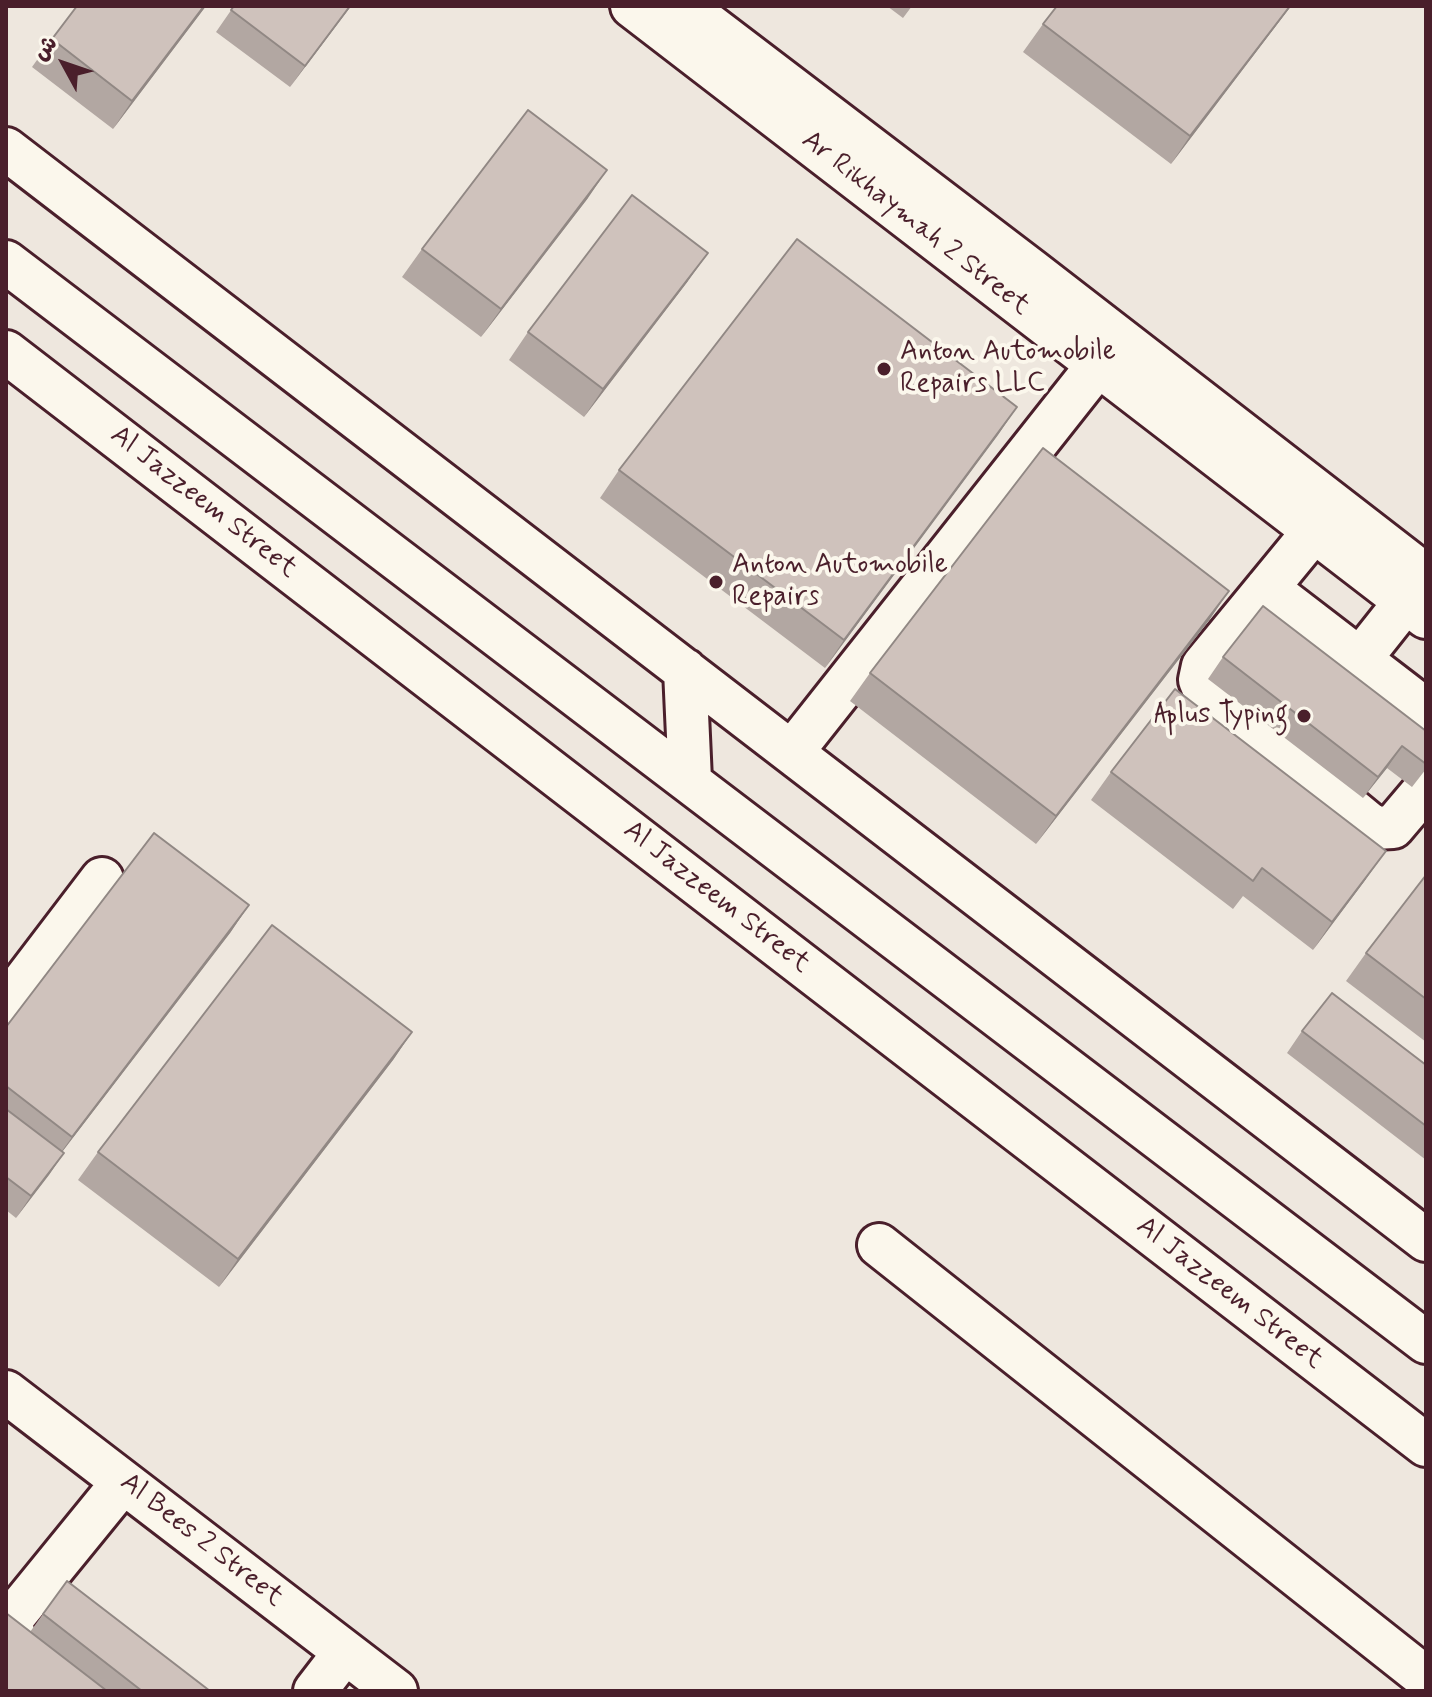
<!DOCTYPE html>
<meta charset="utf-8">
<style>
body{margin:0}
#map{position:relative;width:1432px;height:1697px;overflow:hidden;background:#fbf7ec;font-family:Mynerve,"Playpen Sans Arabic",sans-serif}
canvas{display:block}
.frame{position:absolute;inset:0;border:8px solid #4a1f2b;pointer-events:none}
.north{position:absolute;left:24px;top:24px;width:80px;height:80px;-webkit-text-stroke:6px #fbf7ec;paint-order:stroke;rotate:310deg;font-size:22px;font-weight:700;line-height:32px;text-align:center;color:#4a1f2b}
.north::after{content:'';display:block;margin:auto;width:28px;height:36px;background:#4a1f2b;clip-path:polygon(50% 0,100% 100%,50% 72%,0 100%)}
</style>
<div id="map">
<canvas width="1432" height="1697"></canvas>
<div class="frame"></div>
<div class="north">ش</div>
</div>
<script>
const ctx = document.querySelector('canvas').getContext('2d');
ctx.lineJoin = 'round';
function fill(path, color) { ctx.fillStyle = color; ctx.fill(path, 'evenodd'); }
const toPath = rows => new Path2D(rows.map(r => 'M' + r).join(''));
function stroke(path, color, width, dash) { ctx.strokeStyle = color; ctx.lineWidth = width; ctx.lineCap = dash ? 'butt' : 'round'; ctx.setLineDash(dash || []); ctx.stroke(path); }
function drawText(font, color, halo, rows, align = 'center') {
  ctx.font = font + ' Mynerve,sans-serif'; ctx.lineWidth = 8; ctx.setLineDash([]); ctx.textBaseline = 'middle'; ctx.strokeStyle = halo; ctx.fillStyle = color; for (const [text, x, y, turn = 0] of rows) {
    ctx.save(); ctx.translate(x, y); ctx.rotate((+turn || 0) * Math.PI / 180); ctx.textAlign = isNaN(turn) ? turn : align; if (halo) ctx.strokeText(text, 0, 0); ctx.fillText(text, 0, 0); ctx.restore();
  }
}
fill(toPath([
 [6,6,1426,6,1426,1691,6,1691]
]), '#eee7de');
const minor = toPath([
 [632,6,1426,617],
 [684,6,1032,271,1426,576],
 [6,149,1426,1240],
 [6,262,1426,1342],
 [6,352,1426,1445],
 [1314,531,1203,666,1200,680,1203,687,1374,828,1393,827,1426,788],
 [1267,588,1426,710],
 [1360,659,1406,601],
 [685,670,690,780],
 [792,752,1098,365],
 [6,1005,102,879],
 [879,1245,1426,1678],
 [6,1392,396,1691],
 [78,1691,16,1642,11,1625,13,1617,123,1482],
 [315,1691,345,1652]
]);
stroke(minor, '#4a1f2b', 48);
stroke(minor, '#fbf7ec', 42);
fill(toPath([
 [206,6,113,129,32,67,52,39],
 [234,6,351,6,290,87,216,32],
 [887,6,912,6,903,18],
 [1291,6,1171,164,1023,52,1043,24],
 [588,198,481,337,402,277,422,249],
 [688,281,584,417,509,360,528,332],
 [1017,407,825,668,600,498,619,470],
 [1210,619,1036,844,850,701,870,673],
 [1223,657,1426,731,1426,769,1412,787,1387,768,1363,798,1208,679],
 [1111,772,1366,879,1313,950,1243,896,1233,909,1091,800],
 [1426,875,1426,1042,1346,981,1366,953],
 [249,905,230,933,62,1152,64,1153,16,1218,6,1210,6,1027],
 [1302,1031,1426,1065,1426,1160,1287,1053],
 [412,1032,393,1060,219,1287,78,1180,98,1152],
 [43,1614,210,1691,6,1691,30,1632]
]), '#b2a7a2');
fill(toPath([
 [204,6,206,6,113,129,132,101],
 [350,6,351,6,290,87,305,66],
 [1290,6,1291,6,1171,164,1190,136],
 [607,170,588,198,481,337,501,309],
 [708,253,688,281,584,417,603,389],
 [1017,407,998,435,825,668,844,640],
 [1229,591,1210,619,1036,844,1056,816],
 [1402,746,1387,768,1363,798,1378,777],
 [1386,851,1366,879,1313,950,1332,922],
 [249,905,230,933,52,1165,72,1137],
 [412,1032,393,1060,219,1287,238,1259],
 [64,1153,49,1175,16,1218,31,1196]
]), '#918884');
const building = toPath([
 [77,6,204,6,132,101,52,39,77,6],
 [234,6,350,6,305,66,231,10,234,6],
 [1057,6,1290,6,1190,136,1043,24,1057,6],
 [528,110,607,170,501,309,422,249,528,110],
 [632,195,708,253,603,389,528,332,632,195],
 [797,239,1017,407,844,640,619,470,797,239],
 [1043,448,1229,591,1056,816,870,673,1043,448],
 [1263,606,1426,731,1426,764,1402,746,1378,777,1223,657,1263,606],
 [1175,689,1386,851,1332,922,1262,868,1253,881,1111,772,1175,689],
 [154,833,249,905,72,1137,6,1086,6,1027,154,833],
 [1426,875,1426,999,1366,953,1426,875],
 [272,925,412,1032,238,1259,98,1152,272,925],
 [1332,993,1426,1065,1426,1126,1302,1031,1332,993],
 [6,1109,64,1153,31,1196,6,1177,6,1109],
 [67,1581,210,1691,142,1691,43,1614,67,1581],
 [6,1613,107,1691,6,1691,6,1613]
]);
fill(building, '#cfc2bc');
stroke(building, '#918884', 2);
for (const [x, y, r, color] of [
 [884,369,8,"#4a1f2b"],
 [716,582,8,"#4a1f2b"],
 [1304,716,8,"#4a1f2b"]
]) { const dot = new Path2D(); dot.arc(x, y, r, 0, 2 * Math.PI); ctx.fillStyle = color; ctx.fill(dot); stroke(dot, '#fbf7ec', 3); }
drawText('28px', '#4a1f2b', '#fbf7ec', [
 ["Ar Rikhaymah 2 Street",915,224,38],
 ["Al Jazzeem Street",203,503,38],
 ["Al Jazzeem Street",716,898,38],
 ["Al Jazzeem Street",1229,1294,38],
 ["Al Bees 2 Street",201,1541,38]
]);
drawText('28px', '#4a1f2b', '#fbf7ec', [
 ["Anton Automobile",900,353],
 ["Repairs LLC",900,385],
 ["Anton Automobile",732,566],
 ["Repairs",732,598],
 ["Aplus Typing",1288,716,"right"]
], 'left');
</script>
